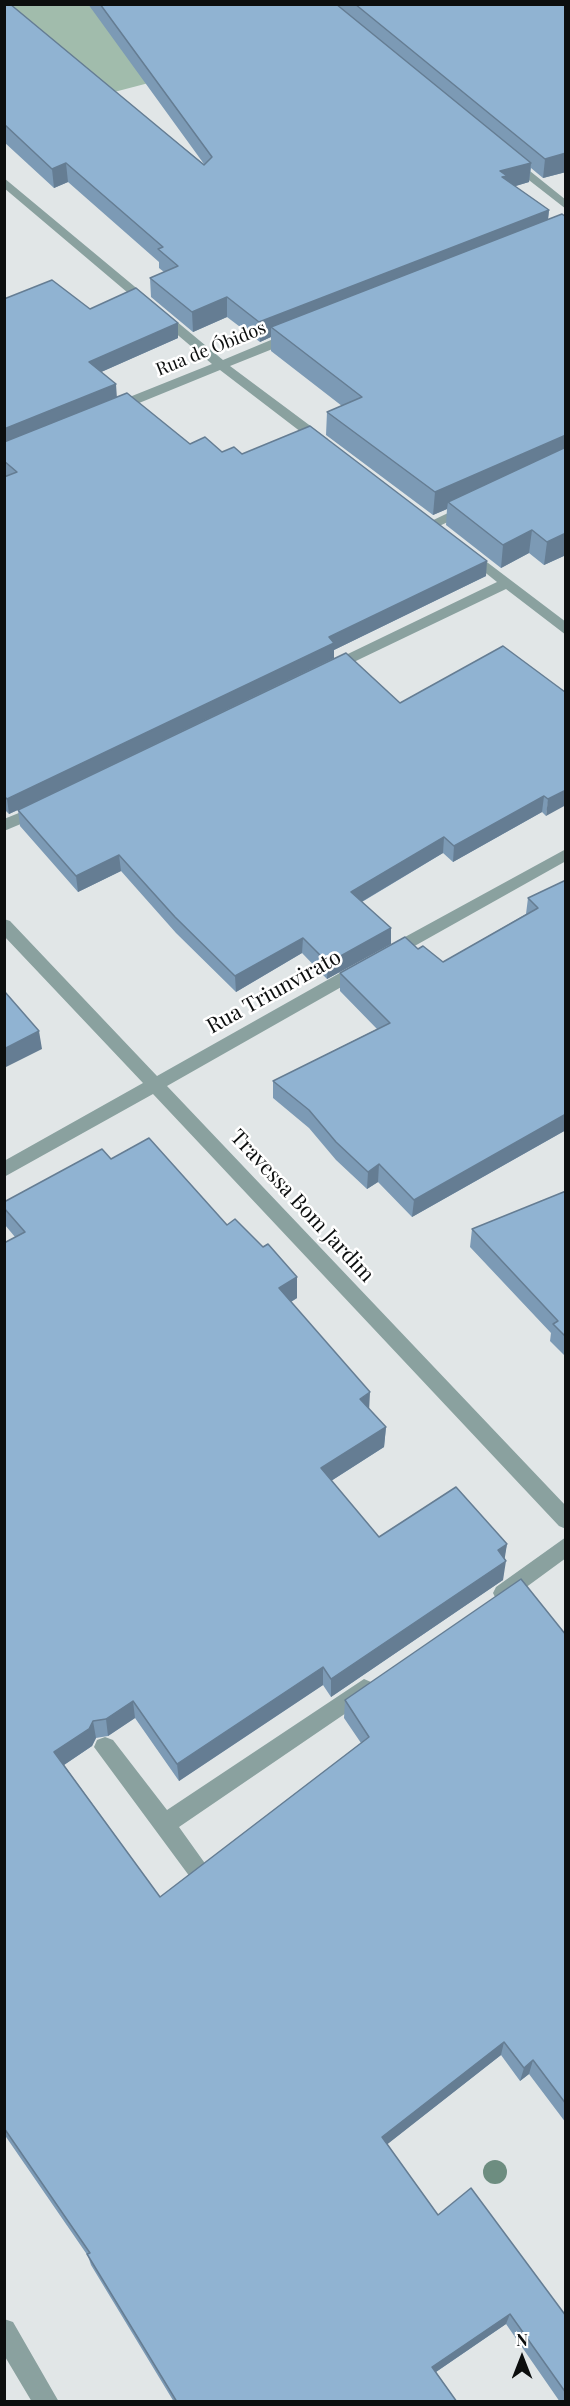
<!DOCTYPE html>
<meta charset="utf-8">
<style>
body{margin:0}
#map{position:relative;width:570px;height:2406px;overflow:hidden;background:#e1e6e7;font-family:"Playfair Display",serif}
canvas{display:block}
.frame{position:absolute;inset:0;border:6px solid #0c0e0e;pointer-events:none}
.north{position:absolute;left:492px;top:2328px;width:60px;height:60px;-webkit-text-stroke:4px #fff;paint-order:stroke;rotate:0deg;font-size:16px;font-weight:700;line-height:24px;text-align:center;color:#0c0e0e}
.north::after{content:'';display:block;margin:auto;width:21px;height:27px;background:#0c0e0e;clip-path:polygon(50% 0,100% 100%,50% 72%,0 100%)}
</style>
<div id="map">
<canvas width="570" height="2406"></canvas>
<div class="frame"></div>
<div class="north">N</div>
</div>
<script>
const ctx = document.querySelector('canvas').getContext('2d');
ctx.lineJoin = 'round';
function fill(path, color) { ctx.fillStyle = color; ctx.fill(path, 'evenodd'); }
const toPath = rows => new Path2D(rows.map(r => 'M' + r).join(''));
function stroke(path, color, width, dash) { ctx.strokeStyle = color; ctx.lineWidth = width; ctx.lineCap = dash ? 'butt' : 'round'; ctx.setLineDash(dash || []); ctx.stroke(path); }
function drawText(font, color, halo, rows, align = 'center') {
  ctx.font = font + ' "Playfair Display",serif'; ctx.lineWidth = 5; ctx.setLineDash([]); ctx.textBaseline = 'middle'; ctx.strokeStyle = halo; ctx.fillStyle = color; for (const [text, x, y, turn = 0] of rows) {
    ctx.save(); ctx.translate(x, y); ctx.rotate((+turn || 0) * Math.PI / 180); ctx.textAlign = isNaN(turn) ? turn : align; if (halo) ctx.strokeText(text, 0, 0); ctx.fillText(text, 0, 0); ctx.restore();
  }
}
fill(toPath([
 [4,5,100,5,206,68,76,102]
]), '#a1bcac');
fill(toPath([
 [566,1537,566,1558,510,1599,503,1602,496,1599,493,1593,496,1587,566,1537],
 [364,1679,371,1682,374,1689,371,1696,179,1827,209,1869,206,1877,198,1880,190,1877,94,1747,97,1740,105,1737,113,1740,167,1810,364,1679]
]), '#8aa19f');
fill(toPath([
 [507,159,515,159,566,200,566,209,507,163,507,159],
 [4,178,223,360,290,332,300,332,300,338,230,366,328,439,328,445,318,445,220,370,117,412,107,412,107,406,212,364,4,188,4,178],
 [469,503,476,507,474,510,437,527,432,528,425,524,469,503],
 [467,547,566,622,566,635,506,589,335,671,325,671,323,668,325,665,497,582,462,554,460,551,467,547],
 [41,804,47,805,49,809,47,813,4,831,4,819,41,804],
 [566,849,566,861,395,957,383,957,381,953,383,949,566,849],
 [4,919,10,921,157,1076,354,965,366,965,368,969,366,973,167,1086,566,1506,566,1529,559,1526,153,1094,4,1177,4,1161,143,1083,4,936,4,919],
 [4,2319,13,2322,59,2402,32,2402,4,2355,4,2319]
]), '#8aa19f');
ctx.fillStyle = '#6d8d80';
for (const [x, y] of [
 [495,2172]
]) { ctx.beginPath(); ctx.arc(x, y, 12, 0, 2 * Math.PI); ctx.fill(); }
fill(toPath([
 [4,4,204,164,88,4,566,4,566,172,543,178,531,168,529,182,515,186,549,210,548,219,566,217,566,555,544,565,529,553,501,568,446,525,447,509,433,515,326,435,327,412,342,406,271,351,271,337,260,342,227,317,193,332,151,297,150,278,164,272,159,268,159,262,68,182,54,188,4,142],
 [4,299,90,309,178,323,178,338,101,372,117,398,190,444,222,452,242,454,486,576,334,650,334,658,400,703,565,692,546,816,542,812,453,862,443,853,362,902,391,928,391,944,327,979,302,953,236,992,176,933,121,871,78,892,20,826,18,810,9,814,4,809,4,477,6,477,4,475],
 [566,880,566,1130,412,1217,378,1182,367,1189,336,1160,309,1128,273,1098,273,1081,377,1029,340,991,340,973,418,949,443,962,526,914,528,898],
 [111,1159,227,1225,297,1298,291,1302,369,1409,386,1427,384,1447,331,1481,379,1537,507,1544,504,1558,503,1580,331,1697,323,1685,179,1781,135,1718,108,1736,96,1738,92,1746,64,1765,160,1897,361,1743,344,1718,345,1700,566,1635,566,2123,529,2074,520,2081,501,2055,387,2144,438,2215,566,2316,566,2402,560,2402,506,2324,436,2372,457,2402,174,2402,91,2265,88,2256,4,2134,4,1243,15,1237,5,1225,4,1202],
 [566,1191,566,1357,550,1341,551,1333,470,1247,472,1229]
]), '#7c9ab5');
fill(toPath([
 [566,153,566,172,543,178,545,159],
 [66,163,68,182,54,188,52,169],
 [531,163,529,182,506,189,500,171],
 [549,210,547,229,271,327,271,337,260,342,259,322],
 [227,297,227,317,193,332,192,312],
 [178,323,178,338,90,377,89,362],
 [116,384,117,399,4,445,4,429],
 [566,435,566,458,448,502,447,509,433,515,435,492],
 [532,530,529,553,501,568,503,545],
 [566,533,566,555,544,565,547,542],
 [487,561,486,576,334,650,334,658,9,814,7,799,329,637],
 [566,790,566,805,546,816,548,799],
 [544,796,542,812,453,862,454,846],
 [444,837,443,853,351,908,351,892],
 [119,855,121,871,78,892,76,876],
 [391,928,391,944,327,979,328,963],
 [303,938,302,953,236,992,235,976],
 [39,1031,42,1049,4,1068,4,1049],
 [566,1114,566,1130,412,1217,414,1200],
 [379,1164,378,1182,367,1189,368,1172],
 [297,1277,297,1298,279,1309,279,1288],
 [370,1392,369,1412,360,1399],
 [386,1427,384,1447,320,1488,321,1468],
 [507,1544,504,1563,498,1550],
 [506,1561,503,1580,331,1697,331,1679],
 [323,1667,323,1685,179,1781,177,1764],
 [133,1701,135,1718,108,1736,106,1719],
 [93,1721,96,1738,92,1746,58,1769,54,1752],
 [504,2042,501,2055,380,2150,382,2137],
 [533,2060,529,2074,520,2081,524,2068],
 [510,2314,506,2324,430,2376,432,2367]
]), '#657d93');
const building = toPath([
 [4,4,10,4,204,165,212,157,100,4,336,4,531,163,500,171,507,176,502,177,549,210,259,322,227,297,192,312,150,278,178,266,158,249,163,247,66,163,52,169,4,124,4,4],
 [355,4,566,4,566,153,545,159,355,4],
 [562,214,566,217,566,435,435,492,327,412,362,397,271,327,562,214],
 [52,280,90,309,136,288,178,323,89,362,116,384,4,429,4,299,52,280],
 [127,393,190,444,205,437,222,452,234,447,242,454,310,426,487,561,329,637,334,643,7,799,4,796,4,477,17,472,4,461,4,442,127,393],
 [566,447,566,533,547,542,532,530,503,545,448,502,566,447],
 [503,646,565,692,566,692,566,790,548,799,544,796,454,846,444,837,351,892,391,928,328,963,303,938,235,976,175,917,119,855,76,876,18,810,346,653,400,703,503,646],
 [566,880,566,1114,414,1200,379,1164,368,1172,336,1142,309,1110,273,1081,390,1023,340,973,405,937,418,949,423,946,443,962,538,908,528,898,566,880],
 [5,992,39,1031,4,1049,4,993,5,992],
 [149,1138,227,1225,235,1219,263,1247,268,1244,297,1277,279,1288,370,1392,360,1399,386,1427,321,1468,379,1537,456,1487,507,1544,498,1550,506,1561,331,1679,323,1667,177,1764,133,1701,106,1719,93,1721,89,1729,54,1752,160,1897,369,1737,345,1700,521,1579,566,1635,566,2104,533,2060,524,2068,504,2042,382,2137,438,2215,471,2188,566,2316,566,2393,510,2314,432,2367,457,2402,177,2402,87,2254,90,2253,4,2128,4,1243,25,1232,4,1208,4,1202,102,1149,111,1159,149,1138],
 [566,1191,566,1337,553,1324,558,1321,472,1229,566,1191]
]);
fill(building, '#90b3d2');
stroke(building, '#657d93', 1.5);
drawText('18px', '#0c0e0e', '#fff', [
 ["Rua de Óbidos",211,349,-22]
]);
drawText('21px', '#0c0e0e', '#fff', [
 ["Rua Triunvirato",274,992,-29],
 ["Travessa Bom Jardim",302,1206,47]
]);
</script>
